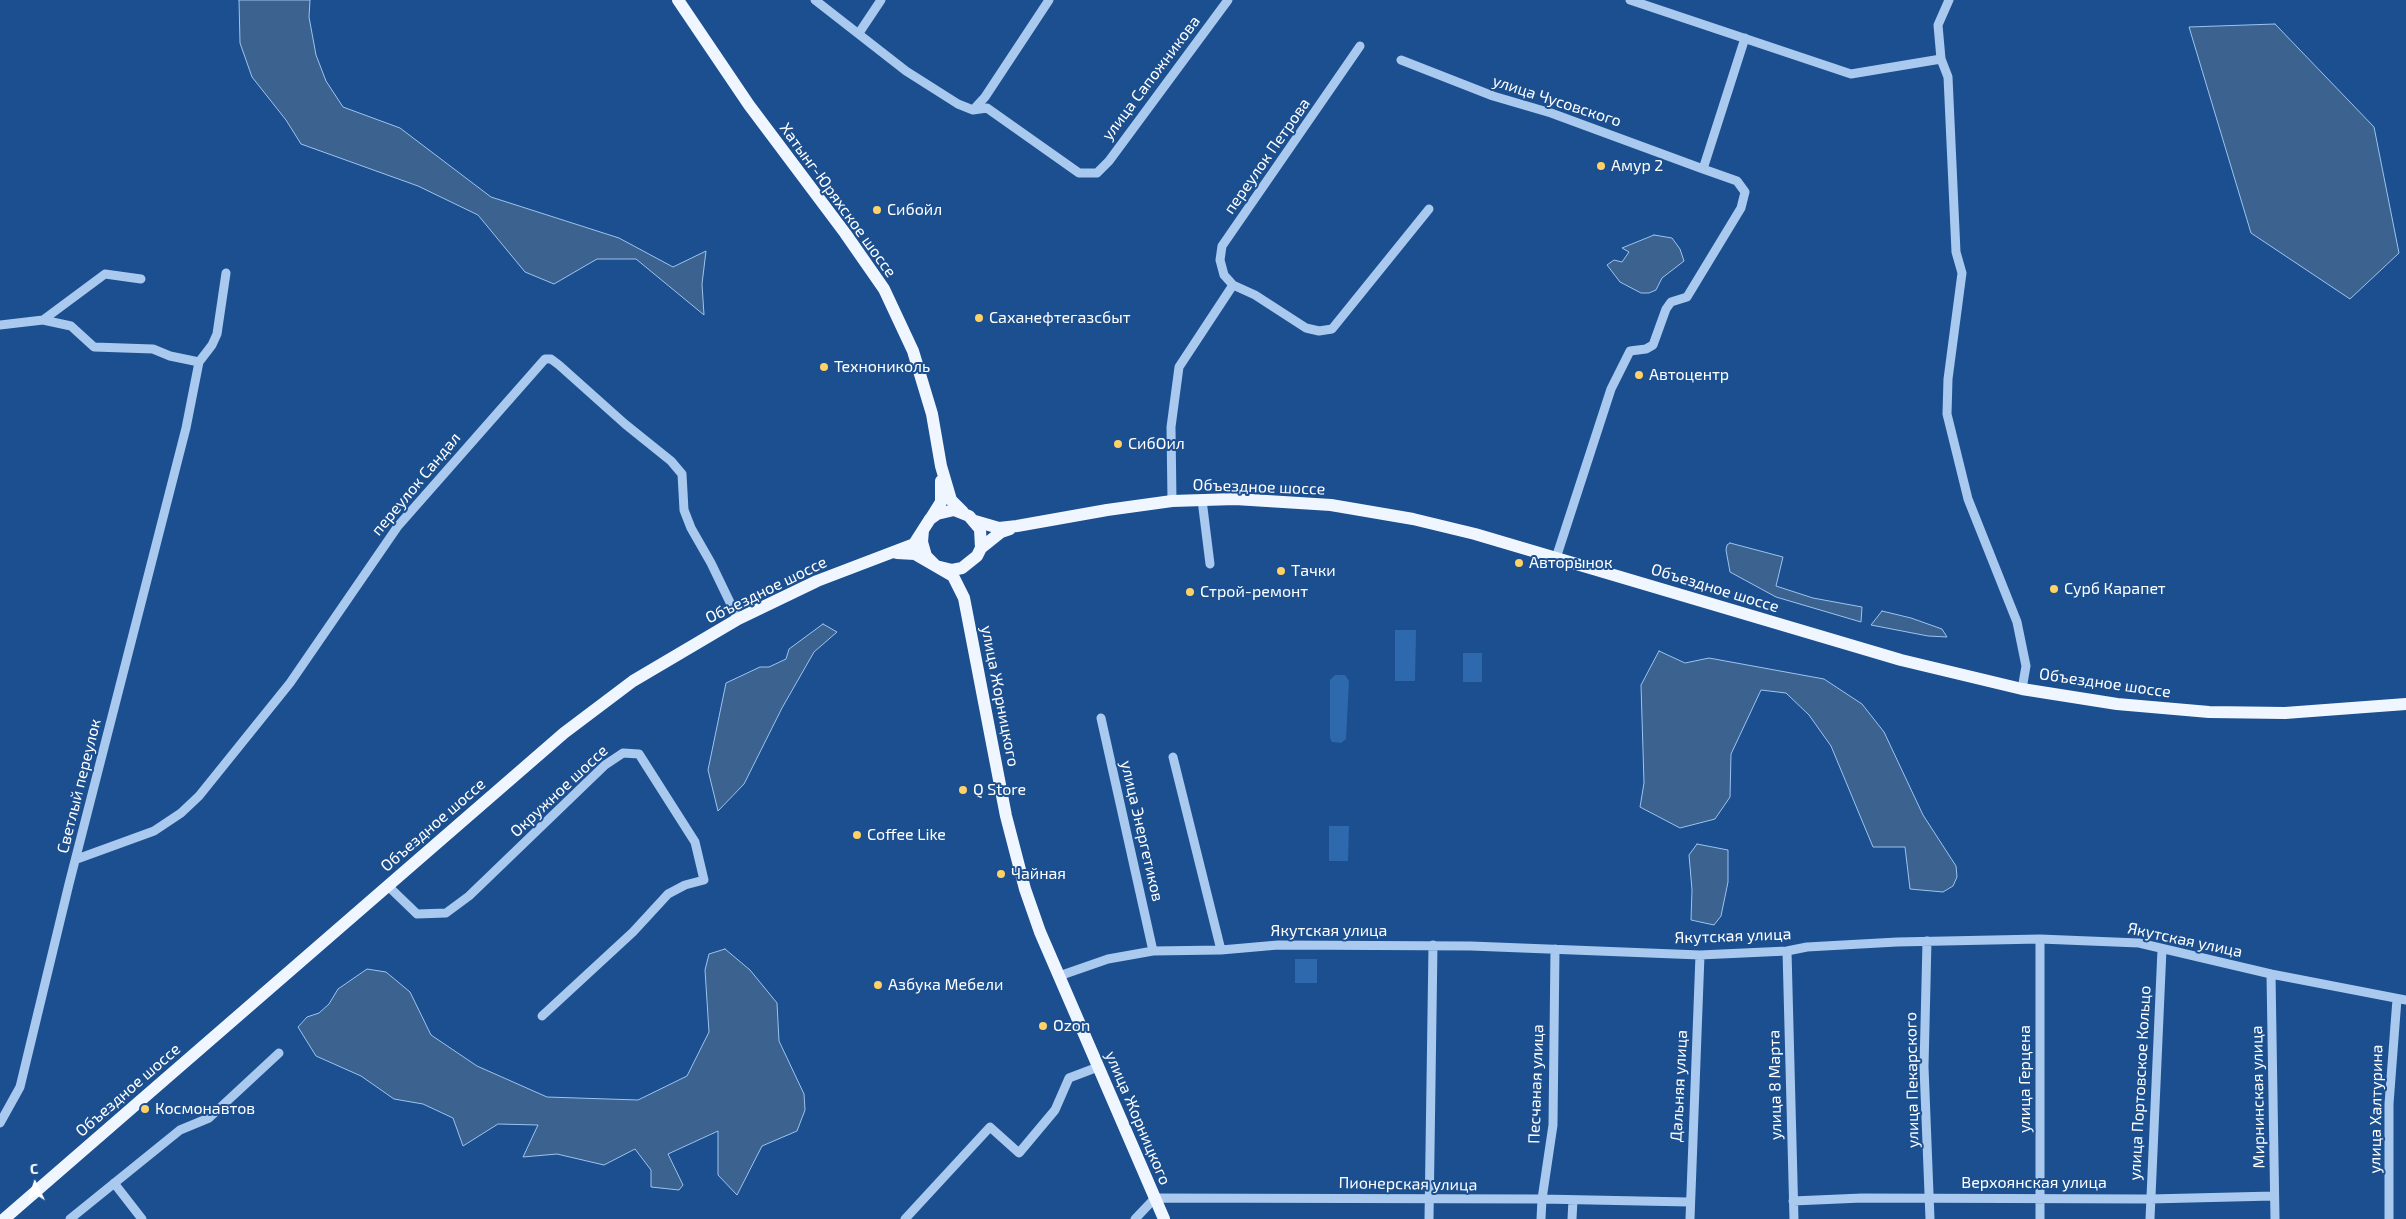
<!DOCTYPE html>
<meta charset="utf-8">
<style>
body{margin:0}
#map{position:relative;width:2406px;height:1219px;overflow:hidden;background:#1b4f8f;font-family:"Exo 2",sans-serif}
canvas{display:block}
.north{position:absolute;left:10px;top:1159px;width:50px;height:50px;-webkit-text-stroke:4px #1b4f8f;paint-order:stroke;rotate:356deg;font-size:14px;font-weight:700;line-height:20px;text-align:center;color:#fff}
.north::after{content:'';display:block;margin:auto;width:18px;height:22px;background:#fff;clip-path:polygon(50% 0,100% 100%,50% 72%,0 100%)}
</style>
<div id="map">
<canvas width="2406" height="1219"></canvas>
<div class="north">С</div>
</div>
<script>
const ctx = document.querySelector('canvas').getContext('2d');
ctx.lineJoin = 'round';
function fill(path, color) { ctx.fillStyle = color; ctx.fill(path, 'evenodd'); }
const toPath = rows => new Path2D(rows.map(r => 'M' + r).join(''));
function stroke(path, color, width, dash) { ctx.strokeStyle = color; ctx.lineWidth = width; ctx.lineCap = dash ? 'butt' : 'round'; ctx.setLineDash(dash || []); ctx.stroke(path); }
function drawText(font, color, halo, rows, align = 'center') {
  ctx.font = font + ' "Exo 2",sans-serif'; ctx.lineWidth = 4; ctx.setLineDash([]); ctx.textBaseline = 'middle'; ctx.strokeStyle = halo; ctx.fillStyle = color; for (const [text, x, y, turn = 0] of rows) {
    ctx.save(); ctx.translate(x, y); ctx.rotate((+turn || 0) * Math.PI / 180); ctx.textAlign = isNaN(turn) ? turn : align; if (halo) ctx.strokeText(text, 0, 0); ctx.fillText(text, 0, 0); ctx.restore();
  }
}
fill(toPath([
 [1395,630,1416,630,1415,681,1395,681],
 [1463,653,1482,653,1482,682,1463,682],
 [1335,675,1345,675,1349,681,1346,739,1341,743,1332,742,1330,738,1330,680],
 [1329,826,1349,826,1348,861,1329,861],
 [1295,959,1317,959,1317,983,1295,983]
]), '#2e69ad');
const water = toPath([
 [239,0,310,0,309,17,316,55,326,81,343,107,400,128,491,197,619,238,673,267,706,251,702,284,704,315,636,259,597,259,554,284,525,272,478,215,418,186,301,144,286,120,252,77,240,43,239,0],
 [2275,24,2374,127,2399,253,2350,299,2251,233,2189,27,2275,24],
 [1654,235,1672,238,1680,249,1684,261,1662,278,1656,290,1649,293,1641,293,1620,282,1607,265,1614,260,1622,262,1629,252,1622,248,1654,235],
 [1730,543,1783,557,1776,586,1813,598,1862,607,1861,622,1776,597,1730,572,1726,550,1727,545,1730,543],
 [1882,611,1911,618,1942,629,1947,637,1928,636,1871,625,1882,611],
 [823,624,837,632,814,652,782,708,744,784,718,811,708,770,726,683,760,667,769,667,786,659,789,649,823,624],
 [1659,651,1685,663,1709,658,1824,679,1862,704,1884,732,1923,815,1956,866,1957,877,1953,886,1943,892,1910,889,1905,847,1873,847,1831,746,1809,715,1786,693,1761,690,1731,754,1730,797,1715,819,1680,828,1640,807,1644,783,1641,685,1659,651],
 [1697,844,1728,850,1728,882,1721,916,1714,925,1691,920,1692,890,1689,855,1697,844],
 [725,949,750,970,777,1003,779,1041,804,1094,805,1110,797,1131,762,1146,737,1195,718,1175,718,1131,668,1154,683,1185,679,1190,651,1187,651,1170,635,1149,604,1165,557,1154,523,1157,538,1125,498,1124,463,1146,453,1118,423,1104,394,1099,361,1076,316,1056,298,1027,307,1017,319,1013,329,1004,338,989,367,969,386,972,410,992,431,1035,477,1066,547,1097,638,1100,687,1076,709,1032,705,970,709,954,725,949]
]);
fill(water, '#3c6290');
stroke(water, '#9cc4f0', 1);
stroke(toPath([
 [815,0,906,71,958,104,973,110,987,108,1079,173,1097,173,1109,161,1228,0],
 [1630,0,1851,74,1941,59],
 [1949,0,1938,25,1941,59,1948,77,1956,252,1962,273,1948,379,1947,414,1968,499,2017,622,2026,666,2022,689],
 [859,33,881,0],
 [1401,60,1493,96,1551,113,1703,169,1745,38],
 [973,110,985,97,1049,0],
 [1233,285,1224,275,1220,260,1222,246,1360,46],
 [43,320,105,274,141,279],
 [0,325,43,320,71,326,94,347,153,349,170,356,199,362,212,345,217,334,226,273],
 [1202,500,1210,564],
 [1172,501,1171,427,1179,367,1233,285,1255,295,1306,328,1319,331,1332,329,1429,209],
 [1556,558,1611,389,1630,351,1646,349,1653,345,1666,309,1671,302,1687,297,1741,208,1745,192,1737,181,1703,169],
 [1101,718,1153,951],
 [1173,757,1221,950],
 [77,859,154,831,181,813,199,796,290,683,398,526,545,359,551,359,559,365,625,424,671,461,682,474,684,510,691,528,711,563,738,619],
 [388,886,417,914,446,913,469,896,605,765,623,753,639,754,695,842,704,880,685,885,668,894,633,932,542,1016],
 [1927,941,1924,1067,1930,1219],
 [1787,951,1794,1219],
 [2271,974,2275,1219],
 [1059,976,1108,959,1153,951,1221,950,1278,945,1471,946,1700,955,1787,951,1807,947,1897,942,2040,939,2139,943,2271,974,2406,1000],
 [0,1123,20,1087,69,884,186,428,199,362],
 [114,1183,142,1219],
 [1793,1201,1862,1198,2150,1199,2274,1196],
 [70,1219,180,1130,209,1118,279,1053],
 [905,1219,990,1127,1019,1153,1055,1110,1069,1078,1098,1067],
 [1135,1219,1155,1198,1542,1199,1689,1202],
 [1429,1219,1433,945],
 [1541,1219,1542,1199,1553,1125,1555,949],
 [1572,1219,1573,1200],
 [1690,1219,1700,955],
 [2040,1219,2040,939],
 [2150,1219,2162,949],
 [2389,1219,2389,1104,2397,999]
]), '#a9c9ee', 9);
stroke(toPath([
 [678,0,749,105,845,233,884,289,913,351,932,414,941,466,951,500,963,512],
 [931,518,941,502,941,481],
 [975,521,999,528,1017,526,1107,510,1172,501,1235,499,1331,505,1413,519,1475,534,1901,660,2022,689,2117,704,2209,712,2285,713,2406,704],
 [981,548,1001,532,1010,529],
 [897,553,915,554,953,576,964,598,1006,816,1025,889,1040,932,1164,1219],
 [4,1219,564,733,633,681,738,619,817,581,914,544,930,519,937,514,954,510,969,516,980,529,981,548,977,556,962,568,952,570,936,566,926,556,922,542,923,530]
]), '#f0f6ff', 12);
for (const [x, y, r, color] of [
 [1601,166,5,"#ffd166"],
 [877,210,5,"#ffd166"],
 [979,318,5,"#ffd166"],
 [824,367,5,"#ffd166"],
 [1639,375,5,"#ffd166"],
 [1118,444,5,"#ffd166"],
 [1519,563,5,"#ffd166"],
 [1281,571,5,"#ffd166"],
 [2054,589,5,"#ffd166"],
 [1190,592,5,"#ffd166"],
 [963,790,5,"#ffd166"],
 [857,835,5,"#ffd166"],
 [1001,874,5,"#ffd166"],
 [878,985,5,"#ffd166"],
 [1043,1026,5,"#ffd166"],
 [145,1109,5,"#ffd166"]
]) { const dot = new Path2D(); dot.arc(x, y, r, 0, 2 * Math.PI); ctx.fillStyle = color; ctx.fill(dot); stroke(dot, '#1b4f8f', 2); }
drawText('16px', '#fff', '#1b4f8f', [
 ["улица Сапожникова",1151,78,-53],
 ["улица Чусовского",1557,101,18],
 ["переулок Петрова",1267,156,-55],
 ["Хатынг-Юряхское шоссе",838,200,54],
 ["переулок Сандал",416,484,-50],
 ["Объездное шоссе",1259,487,2],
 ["Объездное шоссе",1715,588,17],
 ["Объездное шоссе",766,590,-26],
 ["Объездное шоссе",2105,683,8],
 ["улица Жорницкого",1000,696,79],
 ["Светлый переулок",79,786,-76],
 ["Окружное шоссе",559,791,-43],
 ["Объездное шоссе",433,825,-41],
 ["улица Энергетиков",1142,831,77],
 ["Якутская улица",1329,931],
 ["Якутская улица",1733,936,-2],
 ["Якутская улица",2185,940,12],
 ["улица Герцена",2025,1079,-90],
 ["улица Пекарского",1912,1080,-91],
 ["улица Портовское Кольцо",2140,1083,-87],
 ["Песчаная улица",1536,1084,-88],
 ["улица 8 Марта",1775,1085,-91],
 ["Дальняя улица",1679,1086,-87],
 ["Объездное шоссе",128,1090,-41],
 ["Мирнинская улица",2258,1097,-91],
 ["улица Халтурина",2376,1109,-89],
 ["улица Жорницкого",1138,1118,67],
 ["Верхоянская улица",2034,1183],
 ["Пионерская улица",1408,1184,1]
]);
drawText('16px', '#fff', '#1b4f8f', [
 ["Амур 2",1611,166],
 ["Сибойл",887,210],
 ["Саханефтегазсбыт",989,318],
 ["Технониколь",834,367],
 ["Автоцентр",1649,375],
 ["СибОил",1128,444],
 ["Авторынок",1529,563],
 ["Тачки",1291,571],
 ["Сурб Карапет",2064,589],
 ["Строй-ремонт",1200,592],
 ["Q Store",973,790],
 ["Coffee Like",867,835],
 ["Чайная",1011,874],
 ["Азбука Мебели",888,985],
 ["Ozon",1053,1026],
 ["Космонавтов",155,1109]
], 'left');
</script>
